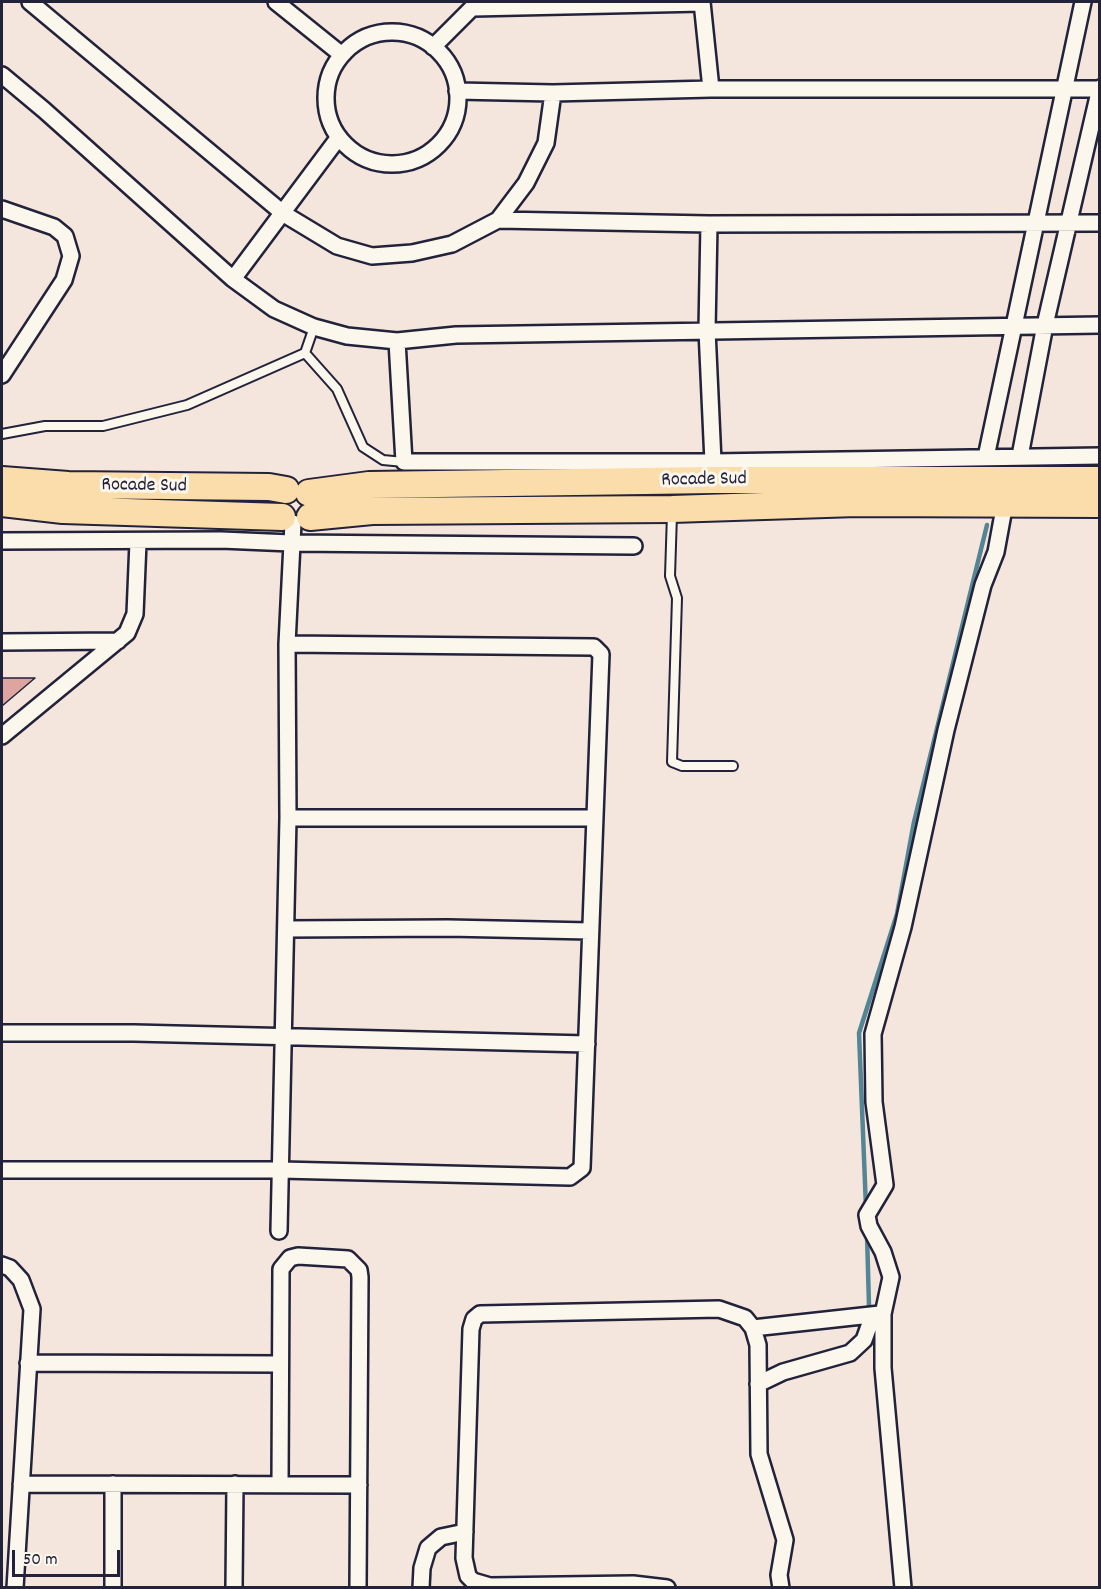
<!DOCTYPE html>
<style>
body{margin:0}
#map{position:relative;width:1101px;height:1589px;overflow:hidden;background:#f5e6dd;font-family:Dekko,sans-serif}
canvas{display:block}
.frame{position:absolute;inset:0;border:3px solid #22223b;pointer-events:none}
.scale{position:absolute;left:12px;top:1550px;width:108px;height:27px;box-sizing:border-box;border:3px solid #22223b;border-top:0;padding-left:8px;font-size:18px;line-height:21px;white-space:nowrap;color:#22223b;-webkit-text-stroke:4px #fbf7ec;paint-order:stroke}
</style>
<div id="map">
<canvas width="1101" height="1589"></canvas>
<div class="frame"></div>
<div class="scale">50 m</div>
</div>
<script>
const ctx = document.querySelector('canvas').getContext('2d');
ctx.lineJoin = 'round';
const toPath = rows => new Path2D(rows.map(r => 'M' + r).join(''));
function stroke(path, color, width, dash) { ctx.strokeStyle = color; ctx.lineWidth = width; ctx.lineCap = dash ? 'butt' : 'round'; ctx.setLineDash(dash || []); ctx.stroke(path); }
function fill(path, color) { ctx.fillStyle = color; ctx.fill(path, 'evenodd'); }
function drawText(font, color, halo, rows, align = 'center') {
  ctx.font = font + ' Dekko,sans-serif'; ctx.lineWidth = 6; ctx.setLineDash([]); ctx.textBaseline = 'middle'; ctx.strokeStyle = halo; ctx.fillStyle = color; for (const [text, x, y, turn = 0] of rows) {
    ctx.save(); ctx.translate(x, y); ctx.rotate((+turn || 0) * Math.PI / 180); ctx.textAlign = isNaN(turn) ? turn : align; if (halo) ctx.strokeText(text, 0, 0); ctx.fillText(text, 0, 0); ctx.restore();
  }
}
stroke(toPath([
 [866,1208,859,1033,897,914,914,822,987,525],
 [867,1234,869,1306]
]), '#548594', 4.5);
const building = toPath([
 [2,678,35,678,2,706,2,678]
]);
fill(building, '#dea49f');
stroke(building, '#22223b', 1.5);
const service = toPath([
 [305,353,337,389,363,447,383,460,404,462],
 [2,434,45,426,103,426,187,405,305,353,314,327],
 [672,514,670,576,677,598,672,762,682,766,733,766]
]);
const minor = toPath([
 [30,2,284,214,337,246,372,256,412,253,452,244,498,220,526,183,546,143,553,93],
 [276,2,342,55],
 [702,2,711,89],
 [473,8,702,3],
 '326 98a66 66 0 1 1 132 0a66 66 0 1 1-132 0Z',
 [433,47,478,2],
 [2,75,44,110,233,279,274,309,314,327,347,336,397,341,456,335,1100,325],
 [457,91,553,93,711,89,1100,89],
 [2,209,54,227,65,236,71,256,64,280,2,375],
 [498,220,709,224,1100,223],
 [709,224,707,330,713,462],
 [233,279,339,137],
 [397,341,404,462,713,462,1100,456],
 [1020,456,1045,325,1100,88],
 [986,457,1083,2],
 [2,541,221,540,291,543,634,546],
 [2,642,118,641],
 [2,736,127,633,135,614,138,542],
 [288,818,594,818],
 [286,929,448,928,590,931],
 [2,1033,134,1033,587,1044],
 [2,1170,281,1170,570,1177,582,1168,601,654,594,647,287,644],
 [279,1231,288,818,287,644,293,523],
 [2,1265,10,1268,21,1280,32,1309,15,1588],
 [753,1328,880,1314],
 [28,1363,280,1364],
 [758,1384,783,1372,850,1353,864,1340,873,1315],
 [21,1484,359,1485],
 [280,1485,281,1269,290,1258,298,1256,348,1259,359,1270,360,1277,358,1588],
 [113,1588,113,1484],
 [234,1588,235,1484],
 [421,1588,422,1568,428,1548,441,1537,465,1532],
 [667,1588,633,1584,490,1586,473,1581,468,1576,464,1558,471,1329,474,1319,480,1314,719,1309,745,1318,753,1328,758,1345,759,1454,785,1540,779,1575,781,1588],
 [903,1588,883,1368,883,1314,891,1277,883,1252,869,1226,867,1215,885,1185,874,1102,873,1034,903,927,946,730,983,585,996,552,1005,503]
]);
const trunk = toPath([
 [2,480,68,485,269,487,286,490],
 [309,493,369,485,713,480,1100,480],
 [2,503,63,510,282,517],
 [310,517,372,511,672,509,857,503,1100,504]
]);
stroke(service, '#22223b', 12);
stroke(minor, '#22223b', 20);
stroke(trunk, '#22223b', 30);
stroke(service, '#fbf7ec', 8);
stroke(minor, '#fbf7ec', 15);
stroke(trunk, '#faddab', 26);
drawText('20px', '#22223b', '#fbf7ec', [
 ["Rocade Sud",704,481,-1],
 ["Rocade Sud",144,487,1]
]);
</script>
